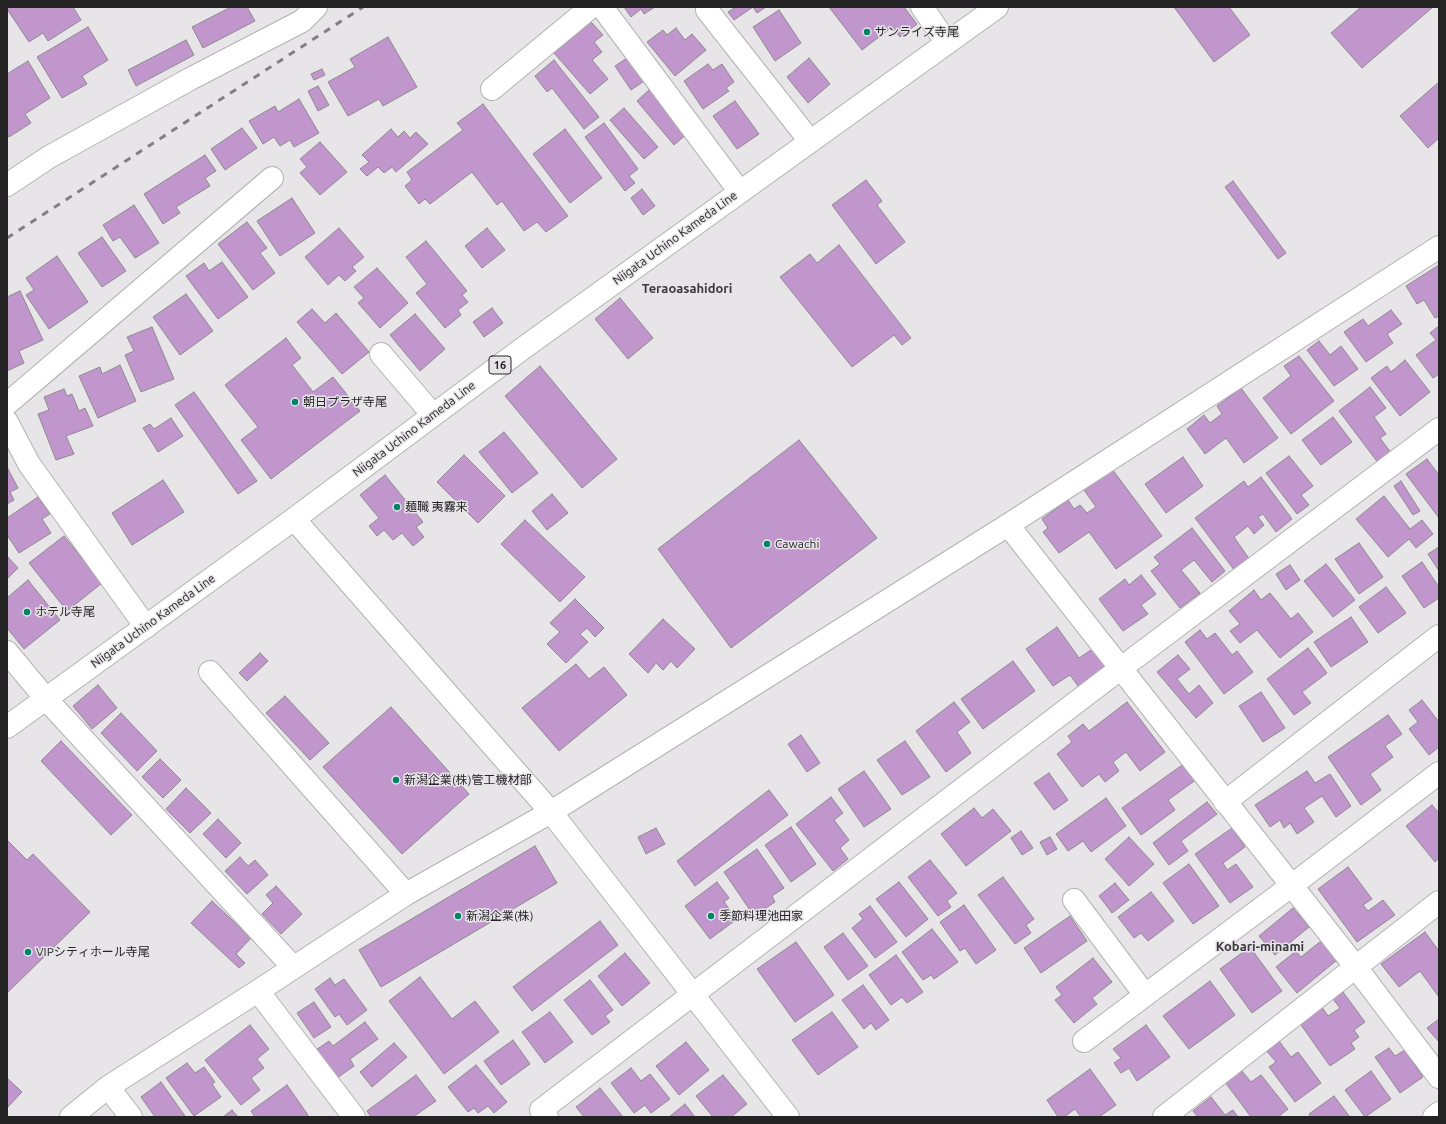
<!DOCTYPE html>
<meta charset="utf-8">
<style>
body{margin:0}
#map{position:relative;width:1446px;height:1124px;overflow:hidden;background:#e8e5e9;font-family:Ubuntu,sans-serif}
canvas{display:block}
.frame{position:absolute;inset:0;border:8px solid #252425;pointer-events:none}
</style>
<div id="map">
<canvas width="1446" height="1124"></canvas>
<div class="frame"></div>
</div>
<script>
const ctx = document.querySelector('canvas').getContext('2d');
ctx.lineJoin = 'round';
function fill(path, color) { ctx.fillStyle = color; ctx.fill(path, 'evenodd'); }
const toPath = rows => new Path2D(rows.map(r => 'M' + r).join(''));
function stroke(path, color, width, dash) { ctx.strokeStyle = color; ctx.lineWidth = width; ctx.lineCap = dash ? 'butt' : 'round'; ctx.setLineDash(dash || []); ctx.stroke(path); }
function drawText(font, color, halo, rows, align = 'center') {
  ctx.font = font + ' Ubuntu,"Noto Sans JP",sans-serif'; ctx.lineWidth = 3; ctx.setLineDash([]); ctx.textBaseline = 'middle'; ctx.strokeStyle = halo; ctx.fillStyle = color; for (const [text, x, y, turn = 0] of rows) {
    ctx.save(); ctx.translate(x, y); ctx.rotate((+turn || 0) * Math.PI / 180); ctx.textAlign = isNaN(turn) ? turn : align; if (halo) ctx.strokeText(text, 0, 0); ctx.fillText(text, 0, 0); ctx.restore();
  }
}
const building = toPath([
 [7,7,73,7,81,20,48,41,43,33,29,42,7,9,7,7],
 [231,7,247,7,255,21,203,48,192,27,231,7],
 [624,7,655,7,644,14,641,9,631,17,624,7],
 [736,7,766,7,757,13,753,7,734,20,728,12,736,7],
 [829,7,904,7,917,24,900,37,892,27,862,50,829,7],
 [1174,7,1229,7,1250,35,1214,62,1174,7],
 [1361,7,1433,7,1362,68,1331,33,1361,7],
 [779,10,801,43,775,61,753,27,779,10],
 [591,22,603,35,594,42,602,52,592,60,608,79,590,94,554,53,591,22],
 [88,27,108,60,82,76,87,84,62,98,37,57,88,27],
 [676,28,685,40,692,34,706,50,675,76,647,42,663,30,667,35,676,28],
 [388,37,417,87,383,106,379,99,348,116,328,82,355,67,350,59,388,37],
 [186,40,194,55,136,86,128,70,186,40],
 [627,58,644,81,631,90,615,66,627,58],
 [809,58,830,84,808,103,787,77,809,58],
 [554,60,599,117,584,129,552,88,547,92,535,76,554,60],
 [28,61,50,98,25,114,31,123,9,137,7,134,7,74,28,61],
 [708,64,713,70,722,64,734,82,726,88,729,91,703,109,684,81,708,64],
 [322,69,325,75,314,80,311,74,322,69],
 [1439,82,1439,138,1428,148,1400,116,1439,82],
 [318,86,329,105,318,111,308,91,318,86],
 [650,89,688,133,674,145,637,101,650,89],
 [299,99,319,133,294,147,290,140,280,146,274,137,263,144,249,121,275,106,278,112,299,99],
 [735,101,759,134,737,149,713,116,735,101],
 [483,104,568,216,546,232,537,222,524,231,502,201,497,205,472,172,430,204,425,199,419,204,405,186,412,180,407,172,463,130,457,123,483,104],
 [624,108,658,147,644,159,610,120,624,108],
 [604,123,638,169,629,176,635,183,625,191,585,137,604,123],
 [242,128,257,148,225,170,211,149,242,128],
 [391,129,398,137,404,131,410,138,416,132,428,144,396,172,392,167,384,173,378,167,367,176,360,169,369,162,362,155,391,129],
 [565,129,602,178,570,203,533,154,565,129],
 [320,142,347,172,320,195,300,173,307,167,300,159,320,142],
 [205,155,216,171,205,178,210,186,176,207,180,213,163,224,144,194,205,155],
 [866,180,882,201,877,205,905,242,876,264,832,205,866,180],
 [1233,181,1286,253,1278,259,1225,187,1233,181],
 [642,189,655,206,643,215,631,198,642,189],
 [292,198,315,233,280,256,257,221,292,198],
 [134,205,159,243,135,258,120,237,113,241,103,225,134,205],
 [247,222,267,248,260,253,275,273,253,290,218,244,247,222],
 [339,228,364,257,352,267,356,271,345,281,339,275,328,285,305,257,339,228],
 [487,228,505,250,482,268,465,246,487,228],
 [102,237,126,271,102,287,78,253,102,237],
 [426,241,467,291,462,295,468,302,458,310,461,315,445,328,416,293,427,284,406,257,426,241],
 [839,245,911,338,902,345,894,335,852,367,780,277,810,254,817,263,839,245],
 [57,256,88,302,49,329,26,295,34,290,26,278,57,256],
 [222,262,248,297,218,319,186,276,204,263,209,271,222,262],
 [1439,265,1439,316,1435,318,1424,300,1417,304,1406,286,1439,265],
 [377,268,408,303,380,328,358,303,364,298,354,287,377,268],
 [20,291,43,340,19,351,24,363,7,371,7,297,20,291],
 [186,294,213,331,180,355,153,317,186,294],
 [620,298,653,338,628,359,595,319,620,298],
 [492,308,503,323,484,337,473,322,492,308],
 [312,309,325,323,336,313,369,352,342,374,297,322,312,309],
 [1391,310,1402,324,1387,334,1393,343,1366,362,1344,332,1363,319,1368,326,1391,310],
 [415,314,445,349,420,371,390,335,415,314],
 [1439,326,1439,374,1433,378,1416,355,1436,340,1430,333,1439,326],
 [152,327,174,379,141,392,125,355,134,351,127,337,152,327],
 [286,338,301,358,292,365,313,392,333,377,360,411,271,479,241,440,258,427,225,385,286,338],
 [1319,341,1330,355,1341,346,1358,369,1334,386,1307,350,1319,341],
 [1299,356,1334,401,1291,434,1263,398,1291,376,1284,366,1299,356],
 [1405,360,1430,392,1400,416,1371,378,1387,366,1391,372,1405,360],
 [120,365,136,401,98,418,79,376,100,367,102,374,120,365],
 [540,366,617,459,582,488,505,396,540,366],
 [1370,387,1386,408,1374,417,1386,434,1380,438,1392,454,1379,464,1339,411,1370,387],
 [1241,388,1278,438,1244,463,1226,438,1205,454,1187,429,1204,415,1210,423,1222,414,1217,406,1241,388],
 [64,389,67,396,72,394,79,411,85,408,93,426,66,436,74,454,56,460,38,414,49,410,44,397,64,389],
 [194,392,257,481,238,494,175,405,194,392],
 [1333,417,1352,442,1321,465,1302,440,1333,417],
 [171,418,183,436,158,452,143,428,150,424,154,429,171,418],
 [504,432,538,473,512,493,479,452,504,432],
 [799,440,877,538,731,648,658,549,799,440],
 [464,455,505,496,478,523,437,482,464,455],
 [1289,456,1313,486,1301,495,1309,505,1297,514,1266,473,1289,456],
 [1183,457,1203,486,1166,513,1145,484,1183,457],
 [1427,459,1439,475,1439,518,1406,474,1427,459],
 [7,467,18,488,10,492,14,500,7,504,7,467],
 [1112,469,1162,536,1116,569,1089,532,1059,553,1043,532,1048,528,1042,519,1068,500,1074,509,1080,505,1087,513,1096,507,1084,490,1112,469],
 [385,475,423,522,416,527,424,537,413,546,402,533,393,540,384,530,377,536,369,526,379,518,360,495,385,475],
 [1261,477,1292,519,1276,532,1263,514,1258,517,1264,525,1254,534,1248,526,1234,537,1250,560,1235,571,1195,518,1244,481,1248,487,1261,477],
 [163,480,184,512,132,545,112,513,163,480],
 [1401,481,1420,511,1413,515,1394,486,1401,481],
 [552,494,568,513,547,530,532,511,552,494],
 [1384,496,1410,529,1422,520,1433,534,1416,548,1409,539,1388,557,1356,519,1384,496],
 [38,497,50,514,42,519,51,533,19,553,7,535,7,518,38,497],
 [525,520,585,577,560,602,501,544,525,520],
 [1192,528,1225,571,1212,582,1194,560,1181,570,1200,593,1180,608,1151,571,1160,564,1154,557,1192,528],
 [64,536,102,583,67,611,29,563,64,536],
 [1359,543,1383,577,1359,594,1335,559,1359,543],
 [1439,547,1439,571,1428,554,1439,547],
 [7,556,18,568,7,579,7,556],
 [1422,562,1439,587,1439,598,1424,608,1402,576,1422,562],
 [1326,564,1355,600,1333,617,1304,581,1326,564],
 [1290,565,1300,580,1286,590,1276,574,1290,565],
 [1141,575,1156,594,1141,605,1148,614,1123,631,1099,599,1125,579,1129,585,1141,575],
 [28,580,60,620,24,649,7,628,7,598,28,580],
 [1386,587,1406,613,1378,633,1359,607,1386,587],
 [1254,590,1261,600,1270,593,1291,619,1298,613,1313,632,1280,658,1257,630,1240,643,1230,631,1240,624,1229,611,1254,590],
 [575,599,604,628,595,637,587,628,580,634,588,642,566,663,547,644,560,632,550,623,575,599],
 [1351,617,1368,642,1331,667,1314,642,1351,617],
 [663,619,695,649,677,668,671,661,663,670,656,663,648,673,629,654,663,619],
 [1057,627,1079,658,1094,648,1110,669,1081,690,1070,675,1053,686,1026,649,1057,627],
 [1200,630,1207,639,1215,633,1232,655,1237,651,1253,672,1224,694,1185,642,1200,630],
 [1308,648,1327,673,1302,692,1311,703,1294,715,1267,679,1308,648],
 [260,653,268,661,247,681,239,673,260,653],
 [1178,655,1190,669,1177,679,1189,694,1199,685,1213,703,1196,718,1157,672,1178,655],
 [1013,661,1035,691,983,729,961,699,1013,661],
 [576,664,589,679,604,667,627,695,559,751,522,708,576,664],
 [98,685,117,708,92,729,73,706,98,685],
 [1261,692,1285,728,1263,742,1239,706,1261,692],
 [285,696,329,743,310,760,266,713,285,696],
 [1422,700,1439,722,1439,747,1429,755,1409,729,1418,722,1409,710,1422,700],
 [954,702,970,722,957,732,971,753,946,772,916,731,954,702],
 [1127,702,1165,752,1140,771,1126,752,1113,762,1119,771,1105,782,1099,774,1082,787,1057,754,1072,742,1068,736,1083,724,1089,731,1127,702],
 [391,707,469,794,402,854,323,767,391,707],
 [121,713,157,751,137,771,101,733,121,713],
 [1388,715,1402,734,1385,746,1393,757,1370,774,1381,790,1361,805,1328,757,1388,715],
 [801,735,820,763,807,772,788,744,801,735],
 [61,741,132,815,111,835,41,761,61,741],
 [905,741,930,777,902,795,877,760,905,741],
 [160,759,181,780,163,798,142,777,160,759],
 [1185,763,1197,779,1168,800,1175,810,1141,835,1122,808,1185,763],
 [864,771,891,809,864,827,838,789,864,771],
 [1307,771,1315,783,1330,774,1351,806,1336,817,1322,796,1304,808,1314,822,1297,834,1290,823,1284,828,1280,820,1270,827,1255,805,1307,771],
 [1049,773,1068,800,1054,810,1034,783,1049,773],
 [186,788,211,813,190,833,166,809,186,788],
 [769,790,788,815,695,886,677,861,769,790],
 [831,797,843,813,834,820,849,840,840,848,848,859,833,871,796,824,831,797],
 [1106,798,1126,826,1091,852,1083,841,1068,851,1056,834,1106,798],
 [1207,802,1217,814,1181,841,1188,851,1169,865,1153,843,1207,802],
 [1432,805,1439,813,1439,858,1435,862,1406,826,1432,805],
 [974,808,982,818,993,809,1011,831,966,866,941,834,974,808],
 [218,819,241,843,226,858,203,834,218,819],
 [791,827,816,864,791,882,765,845,791,827],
 [656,828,665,844,646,854,638,837,656,828],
 [1232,828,1245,847,1223,863,1227,870,1236,864,1253,887,1230,903,1195,854,1232,828],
 [1021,831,1033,848,1022,855,1011,838,1021,831],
 [1050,837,1057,849,1047,855,1040,842,1050,837],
 [1129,837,1154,864,1129,886,1105,859,1129,837],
 [7,840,27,860,33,854,90,912,7,993,7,840],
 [535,846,557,883,381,987,359,950,535,846],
 [757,849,784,888,772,896,775,902,754,916,724,872,757,849],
 [240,857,248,866,255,860,268,875,247,894,225,871,240,857],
 [930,860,957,893,947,901,951,907,938,916,908,877,930,860],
 [1189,864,1219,906,1193,924,1163,883,1189,864],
 [1348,867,1372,899,1363,905,1368,911,1383,900,1395,915,1357,942,1318,889,1348,867],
 [1003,877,1034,919,1026,925,1031,933,1015,944,978,895,1003,877],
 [717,882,729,898,724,902,737,919,710,939,685,906,717,882],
 [899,882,928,919,906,937,876,899,899,882],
 [1115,883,1129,900,1112,913,1099,896,1115,883],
 [276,886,302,914,281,934,262,914,273,903,266,895,276,886],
 [1151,892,1174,921,1148,941,1141,933,1134,938,1118,917,1151,892],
 [212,901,251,938,236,954,245,963,239,968,191,923,212,901],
 [964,905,996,950,976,964,965,948,960,951,940,922,964,905],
 [870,906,897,942,875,958,852,928,863,919,859,914,870,906],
 [1293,908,1309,927,1275,955,1259,936,1293,908],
 [1070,916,1087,941,1041,973,1024,948,1070,916],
 [600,921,618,945,532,1011,513,987,600,921],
 [932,929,958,962,934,979,931,975,923,980,902,952,932,929],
 [1425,932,1439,951,1439,997,1420,971,1399,987,1381,964,1425,932],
 [843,933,868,966,848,980,824,947,843,933],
 [1321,941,1337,960,1297,993,1276,967,1296,951,1301,957,1321,941],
 [796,942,834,995,795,1022,757,969,796,942],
 [1250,947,1282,991,1252,1013,1220,969,1250,947],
 [625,953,650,983,622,1006,598,976,625,953],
 [896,955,923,992,907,1003,902,997,891,1005,869,975,896,955],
 [1093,958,1112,982,1092,998,1097,1004,1074,1023,1055,1000,1062,995,1056,987,1093,958],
 [420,977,452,1019,475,1001,499,1032,444,1074,389,1001,420,977],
 [330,978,335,985,344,979,367,1010,347,1025,339,1014,335,1017,315,989,330,978],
 [590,980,613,1010,605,1016,610,1022,592,1035,564,1000,590,980],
 [1210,981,1235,1015,1189,1049,1163,1016,1210,981],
 [863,985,889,1020,876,1030,871,1023,864,1029,842,1000,863,985],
 [1343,992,1365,1022,1354,1030,1359,1037,1351,1043,1355,1049,1330,1066,1299,1022,1321,1006,1328,1016,1340,1008,1333,999,1343,992],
 [314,1002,331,1027,314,1038,297,1013,314,1002],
 [550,1012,573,1042,545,1063,522,1032,550,1012],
 [832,1012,858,1047,818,1075,792,1040,832,1012],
 [1439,1019,1439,1042,1427,1028,1439,1019],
 [365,1022,378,1039,350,1059,354,1066,337,1078,316,1050,329,1041,333,1046,365,1022],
 [250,1025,269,1049,257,1059,264,1068,251,1078,260,1090,241,1105,205,1060,250,1025],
 [1146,1025,1170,1057,1137,1081,1129,1068,1121,1073,1114,1063,1121,1058,1113,1049,1146,1025],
 [513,1040,530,1064,501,1085,484,1061,513,1040],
 [1279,1041,1291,1057,1298,1052,1321,1083,1295,1102,1269,1067,1276,1062,1266,1050,1279,1041],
 [686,1042,709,1070,679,1095,656,1066,686,1042],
 [394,1043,407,1057,372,1087,360,1072,394,1043],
 [1389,1048,1395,1056,1405,1050,1423,1077,1400,1093,1375,1057,1389,1048],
 [187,1063,195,1073,204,1067,215,1082,212,1084,221,1097,194,1116,166,1078,187,1063],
 [476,1065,507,1102,494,1113,488,1106,478,1113,474,1108,468,1112,448,1087,476,1065],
 [631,1068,641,1081,650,1074,670,1099,651,1113,645,1105,634,1113,611,1083,631,1068],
 [1090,1069,1116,1105,1099,1117,1081,1117,1075,1109,1064,1117,1058,1117,1047,1100,1090,1069],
 [1241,1070,1251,1082,1261,1075,1288,1109,1278,1117,1251,1117,1225,1082,1241,1070],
 [1371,1071,1391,1099,1365,1117,1345,1090,1371,1071],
 [416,1075,436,1101,413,1117,371,1117,367,1111,416,1075],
 [723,1075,747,1104,731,1117,713,1117,696,1096,723,1075],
 [7,1078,22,1092,7,1108,7,1078],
 [161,1082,185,1116,184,1117,155,1117,141,1097,161,1082],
 [287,1085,308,1115,306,1117,255,1117,251,1111,287,1085],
 [600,1088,623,1117,584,1117,576,1107,600,1088],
 [1334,1096,1350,1117,1311,1117,1309,1114,1334,1096],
 [1211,1097,1225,1115,1233,1110,1238,1117,1198,1117,1193,1111,1211,1097],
 [685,1104,695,1117,669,1117,685,1104],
 [232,1110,238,1117,223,1117,232,1110]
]);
fill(building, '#c196cd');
stroke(building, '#8c898d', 1);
const minor = toPath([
 [602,7,740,192],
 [922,7,947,43],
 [707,10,810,141],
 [492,89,591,7],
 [7,185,49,157,190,79,302,21,316,7],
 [381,354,433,415],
 [7,404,272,178],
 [7,422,29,464,146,627],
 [294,519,551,812,788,1117],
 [1008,525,1355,966,1439,1077],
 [7,652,46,699,293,967],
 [210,672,406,894],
 [1225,802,1439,636],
 [1074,900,1145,995],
 [258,991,354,1117],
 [1084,1041,1291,886,1439,773],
 [108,1087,131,1117],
 [71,1117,108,1087,258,991,406,894,551,812,1008,525,1439,247],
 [547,1117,541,1110,1120,669,1439,429],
 [1164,1117,1439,902],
 [1434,1117,1439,1113]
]);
const major = toPath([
 [7,727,294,519,522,349,997,7]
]);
stroke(minor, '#b4b1b4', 24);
stroke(major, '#b4b1b4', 24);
stroke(minor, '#fff', 22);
stroke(major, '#fff', 22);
stroke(toPath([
 [7,238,363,7]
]), '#817f82', 3, [7, 7]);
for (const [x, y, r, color] of [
 [867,32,4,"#008568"],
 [295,402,4,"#008568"],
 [397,507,4,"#008568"],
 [767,544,4,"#008568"],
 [27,612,4,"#008568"],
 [396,780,4,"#008568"],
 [458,916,4,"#008568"],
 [711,916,4,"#008568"],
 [28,952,4,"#008568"]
]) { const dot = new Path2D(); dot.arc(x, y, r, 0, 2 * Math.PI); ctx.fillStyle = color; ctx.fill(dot); stroke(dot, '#e8e5e9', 1.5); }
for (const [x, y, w] of [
 [500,365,22]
]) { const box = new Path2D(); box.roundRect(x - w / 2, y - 9, w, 18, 3); ctx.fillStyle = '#e8e5e9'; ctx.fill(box); stroke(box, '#252425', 1); }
drawText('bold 11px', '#252425', null, [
 ["16",500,365]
]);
drawText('12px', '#252425', '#e8e5e9', [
 ["サンライズ寺尾",875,32],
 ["朝日プラザ寺尾",303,402],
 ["麺職 夷霧来",405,507],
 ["Cawachi",775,544],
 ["ホテル寺尾",35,612],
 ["新潟企業(株)管工機材部",404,780],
 ["新潟企業(株)",466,916],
 ["季節料理池田家",719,916],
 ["VIPシティホール寺尾",36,952]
], 'left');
drawText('12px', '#252425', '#e8e5e9', [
 ["Niigata Uchino Kameda Line",675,238,-36],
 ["Niigata Uchino Kameda Line",414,429,-37],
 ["Niigata Uchino Kameda Line",153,621,-36]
]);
drawText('bold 13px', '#3b393c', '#e8e5e9', [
 ["Teraoasahidori",687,289],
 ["Kobari-minami",1260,947]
]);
</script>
